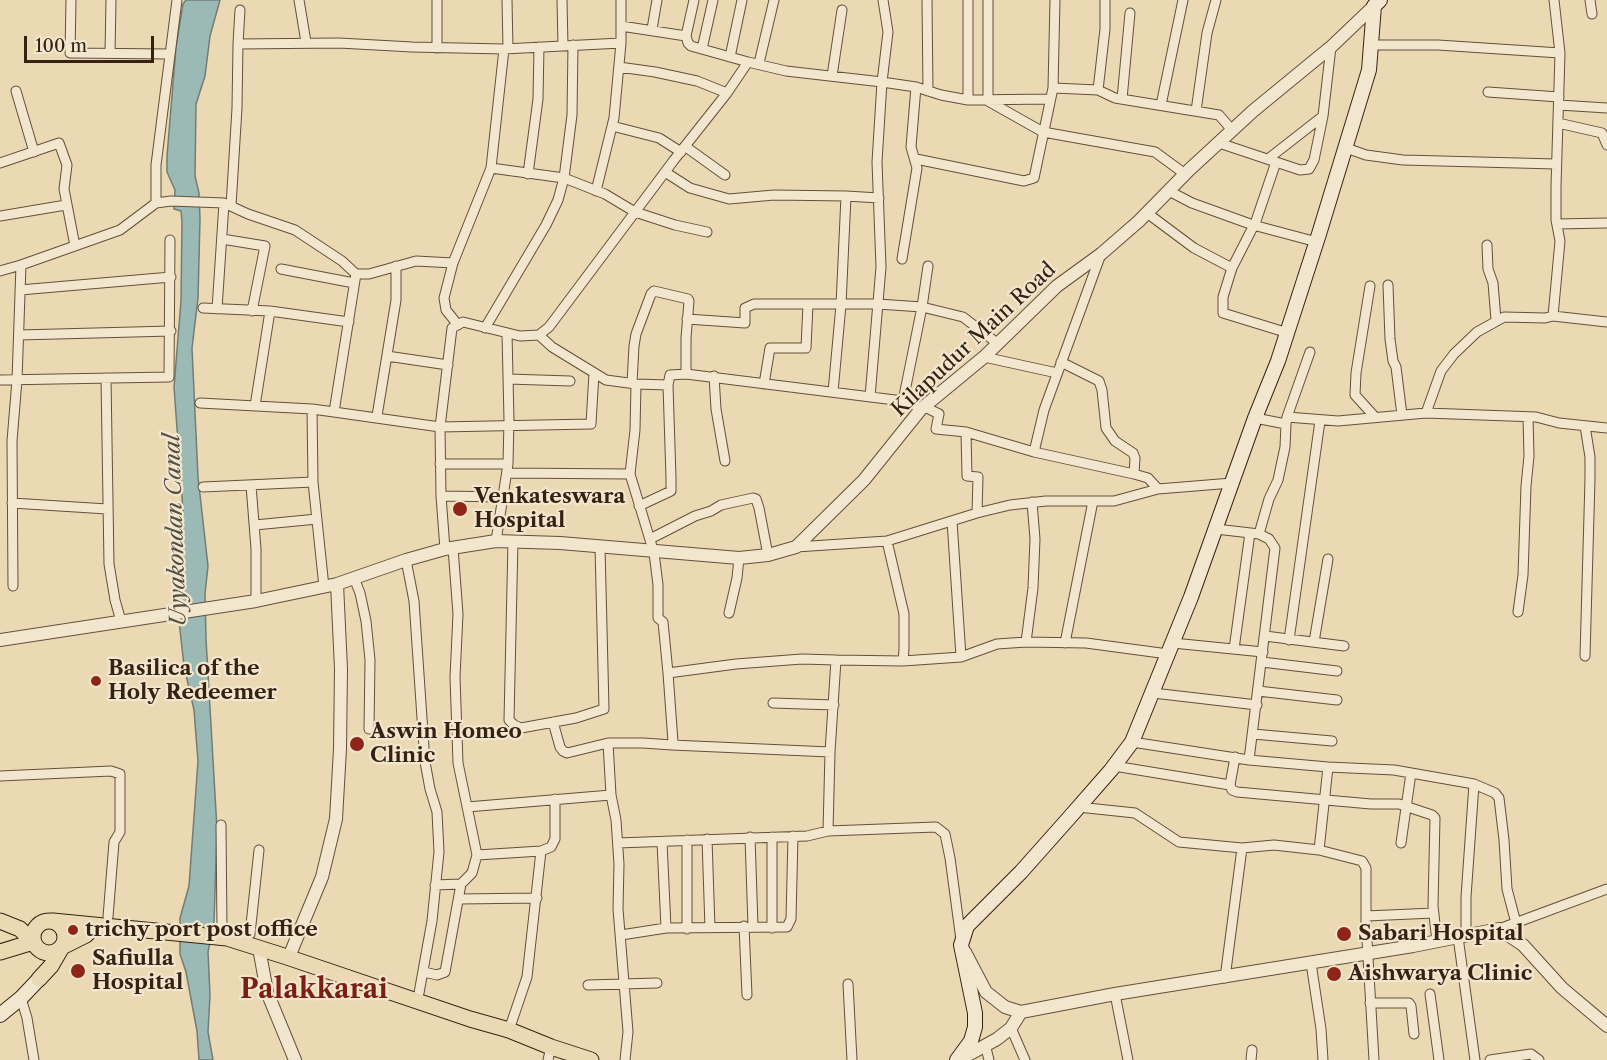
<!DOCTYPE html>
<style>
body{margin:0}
#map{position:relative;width:1607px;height:1060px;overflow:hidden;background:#ebd9b3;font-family:"Libre Caslon Text",serif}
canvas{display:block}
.scale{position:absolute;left:24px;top:36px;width:130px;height:27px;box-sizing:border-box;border:3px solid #362213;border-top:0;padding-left:8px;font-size:18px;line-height:21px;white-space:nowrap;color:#362213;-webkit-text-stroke:4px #f2e6ce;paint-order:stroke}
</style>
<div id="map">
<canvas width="1607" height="1060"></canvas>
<div class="scale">100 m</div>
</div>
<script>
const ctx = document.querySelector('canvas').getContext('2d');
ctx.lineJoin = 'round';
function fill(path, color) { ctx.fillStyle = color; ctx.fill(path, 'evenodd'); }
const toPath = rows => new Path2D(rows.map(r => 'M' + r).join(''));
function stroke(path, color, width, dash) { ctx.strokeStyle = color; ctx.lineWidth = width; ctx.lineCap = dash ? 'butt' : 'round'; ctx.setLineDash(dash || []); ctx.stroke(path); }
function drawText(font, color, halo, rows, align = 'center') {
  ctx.font = font + ' "Libre Caslon Text",serif'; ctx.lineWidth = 4.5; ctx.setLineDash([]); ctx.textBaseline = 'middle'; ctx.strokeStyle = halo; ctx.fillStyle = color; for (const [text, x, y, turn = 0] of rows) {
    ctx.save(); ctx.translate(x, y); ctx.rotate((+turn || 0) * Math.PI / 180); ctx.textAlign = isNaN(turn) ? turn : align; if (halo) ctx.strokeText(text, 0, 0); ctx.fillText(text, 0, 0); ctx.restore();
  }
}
const water = toPath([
 [186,0,220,0,210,36,205,76,196,104,195,176,199,193,200,219,198,298,192,348,198,477,208,566,205,594,206,639,217,829,214,922,208,952,210,995,208,1032,213,1060,199,1060,197,1031,186,972,180,954,180,918,189,886,198,761,194,710,184,666,178,612,182,562,183,511,174,387,181,301,182,222,181,211,174,209,175,190,167,172,167,156,176,47,183,4,186,0]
]);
fill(water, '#9bb9b5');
stroke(water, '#737d74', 1.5);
const minor = toPath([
 [71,0,70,53,169,54],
 [299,0,306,42],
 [437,0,437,48],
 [507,0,508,49],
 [562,0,563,46],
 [621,0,621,26],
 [927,0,928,91],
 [968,0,968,100],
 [988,0,988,101,1043,132,1155,152,1185,174],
 [1590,0,1592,14],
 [240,10,238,44,339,43,412,47,504,49],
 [652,29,657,0],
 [686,36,694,0],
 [1372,45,1438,45,1560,53],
 [702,49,713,0],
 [110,53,111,0],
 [730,57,742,0],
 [759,63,774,0],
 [619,67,655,72,697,81,727,93],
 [832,76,842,10],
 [1053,88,1098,90,1115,98,1219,115,1232,130],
 [1098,90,1105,29,1105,0],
 [16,91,34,152],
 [1488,92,1559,97],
 [1122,99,1130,13],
 [1161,105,1183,0],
 [1559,105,1607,108],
 [1196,111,1207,33,1216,0],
 [1558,123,1602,133,1607,145],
 [612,126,659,138,681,152],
 [1219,143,1300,170,1309,169,1314,160,1323,116,1331,47],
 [686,147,725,175],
 [1346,148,1366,155,1403,160,1556,164],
 [916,159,1024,181,1034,178,1053,88,1055,0],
 [1268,159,1323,116],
 [0,163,59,143,67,165,64,189,75,246],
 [491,168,564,178,605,194,635,212,675,225,707,232],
 [665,172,690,188,729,199,774,195,846,196],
 [528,174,538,99,539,47],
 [596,191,614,118,621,43],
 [1169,191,1192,203,1253,225,1317,242],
 [156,203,156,165,177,0],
 [231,206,237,108,238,44],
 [1147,213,1194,248,1232,268,1223,297,1223,313,1288,333],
 [0,216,66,205],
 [1557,224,1607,223],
 [222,239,265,246,252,311],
 [1487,245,1488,269,1493,283,1496,320],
 [1101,254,1044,410,1034,452,1134,474,1148,478,1158,489],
 [902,259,917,168,911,147,916,87],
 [453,263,444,298,446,310,458,325],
 [1232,268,1256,221,1276,162],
 [281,269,354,283],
 [0,271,21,265,120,230,156,203,171,201,224,203,248,214,295,230,342,261,356,274,369,274,416,261,453,263,491,168,504,49,621,43,621,26,686,36,688,43,691,46,748,62],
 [1388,285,1390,339,1393,361,1396,367,1402,415],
 [1370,286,1356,373,1355,395,1375,417],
 [20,290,171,277],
 [203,308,270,311,349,322],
 [217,309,224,203],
 [1553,316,1607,322],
 [687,319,745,323,745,308,754,304,878,304,922,307,963,317,997,343],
 [485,328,546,225,558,200,564,178,572,115,573,45],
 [19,335,171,331],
 [539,335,552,347,606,380,636,384,635,430,630,474,654,553,658,585,658,618,663,622,668,673,673,742,672,745,643,743,608,743,611,795,616,820,619,864,618,909,628,1032,625,1060],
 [387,356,448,365],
 [984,357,1057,373],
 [1061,362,1099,381,1102,390,1106,428,1115,441,1133,453,1135,458,1134,474],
 [714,376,716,409,725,461],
 [106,378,109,564,115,600,121,621],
 [508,379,570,381],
 [0,380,169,377,170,240],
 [632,383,634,346,636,334,651,294,654,291,688,299,689,301,686,338,686,374],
 [636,384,668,385,671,478,671,491,639,506],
 [764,384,770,348,806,348,808,304],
 [668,385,670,375,686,374,903,401,911,403,921,409],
 [833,392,841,305,846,196,879,198],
 [870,397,881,267,877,162,882,82,916,87,941,95,968,100,1050,99],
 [903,401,922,307,928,266],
 [200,403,312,409],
 [255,406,270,311],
 [925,407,939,414,936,429,966,432,1034,452],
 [334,412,440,427,591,424,594,373],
 [1426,413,1536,417,1559,423,1607,428],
 [377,416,396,300,396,266],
 [1287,417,1310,352],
 [1255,418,1286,424,1287,417,1338,421,1426,413,1441,371,1454,354,1477,332,1504,317,1545,318,1553,316,1560,241,1556,220,1556,186,1560,53,1554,0],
 [1585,426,1590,457,1590,479,1585,656],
 [966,432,967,476,978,477,977,513],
 [440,464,508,464],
 [508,473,630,474],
 [251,485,256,549,256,601],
 [203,487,313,482],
 [441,496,505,497],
 [1032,502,1035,539,1033,588,1026,642,1086,643,1168,654],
 [12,503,107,509],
 [952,521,961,657],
 [255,525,317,519],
 [1216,529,1259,534,1269,499,1278,480,1285,447,1286,424],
 [650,539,695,516,711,511,721,505,753,498,756,499,759,508,768,555],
 [496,541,508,464,509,420,507,333],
 [513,541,509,720,514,725,521,728,576,718,604,709,600,547],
 [796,547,887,541,977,513,1010,505,1046,501,1114,501,1158,489,1232,483],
 [453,548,458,614,455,677,458,763,477,855,541,851],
 [445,549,441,496,440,427,452,328,463,322,520,336,539,335,549,327,674,160,727,93,748,62,786,71,882,82,888,32,883,0],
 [406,560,414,601,425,762,430,789,437,812,439,852,432,921,419,993],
 [354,578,360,593,366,621,370,660,369,729],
 [13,586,12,441,17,380,21,265],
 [324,587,313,482,312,409,334,412,356,274],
 [1518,612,1523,575,1526,486,1529,456,1528,417],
 [729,613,737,578,739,558],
 [1265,636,1344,646],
 [1289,640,1320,421],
 [1314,642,1328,559],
 [1065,643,1093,501],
 [1173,643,1263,652],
 [1234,649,1250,533],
 [836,660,903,661,904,649,904,614,887,541],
 [903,661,961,657,997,644,1026,642],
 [1262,662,1337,671],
 [668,673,736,664,802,659,836,660,830,752,828,831],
 [1258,691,1337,700],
 [1153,693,1257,705],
 [773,703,834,705],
 [553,722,560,747,563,751,567,753,608,743],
 [1253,734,1332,741],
 [1132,742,1249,760,1275,548,1269,539,1259,534],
 [672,745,830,752],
 [1235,757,1230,785,1232,790,1237,792,1371,804,1399,804,1432,815,1435,818,1433,906,1437,942],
 [1249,760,1328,767,1394,770,1474,784,1495,793,1499,798,1504,840,1507,889,1516,923],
 [1114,766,1230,785],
 [0,776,111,771,120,774,120,832,114,842,108,917],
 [467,807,611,795],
 [1078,807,1135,813,1179,842,1242,848,1274,845,1319,850,1362,861,1366,868,1366,923,1374,1060],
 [221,825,222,929],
 [750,837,753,926],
 [707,839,710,928],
 [687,840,687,929],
 [662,842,666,928],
 [618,843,807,836,828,831,936,827,945,834,950,858,961,940],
 [1401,843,1411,773],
 [1319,850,1328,767],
 [435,885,461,884],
 [459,899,537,898],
 [1366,916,1434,913],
 [744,926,747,995],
 [772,928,772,837],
 [1499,929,1607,889],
 [250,934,259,850],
 [621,935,666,928,787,927,791,919,793,836],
 [1466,935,1466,897,1474,784],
 [1458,937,1475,1060],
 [1311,963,1321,1029,1323,1060],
 [424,972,437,975,445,972,461,884,472,873,477,855],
 [1225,978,1242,848],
 [848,984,852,1060],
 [588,985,657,983],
 [1115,994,1128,1060],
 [1430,994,1439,1060],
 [21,998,27,1018,34,1060],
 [1370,1003,1409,1003,1411,1006,1414,1034],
 [1011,1028,1025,1060],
 [509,1030,527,977,541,851,551,847,555,839,555,799],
 [985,1044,989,1060],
 [548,1060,551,1047],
 [1251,1060,1252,1050],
 [1490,1060,1531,1054,1539,1060]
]);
const tertiary = toPath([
 [0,640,256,601,337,584,406,560,445,549,496,541,560,543,739,558,768,555,796,547,864,480,921,409,984,357,1057,286,1101,254,1139,221,1189,170,1253,111,1331,47,1374,6],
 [259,948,267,992,295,1060],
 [291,952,322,877,336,819,340,749,341,669,337,584],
 [965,952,986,992,1005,1007,1021,1012],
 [959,1060,997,1039,1011,1028,1021,1012,1115,994,1413,946,1499,929,1523,945,1562,988,1607,1026]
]);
const secondary = toPath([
 [0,1015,21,998,39,979],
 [957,1060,971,1041,975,1027,975,1013,961,945,967,926,1021,872,1069,818,1111,770,1132,742,1191,597,1255,418,1278,361,1319,234,1369,70,1374,6,1380,0]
]);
const primary = toPath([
 '33 937a16 16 0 1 1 32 0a16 16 0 1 1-32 0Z',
 [0,921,20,929,33,942,0,952],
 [53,921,227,938,287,957,470,1019,509,1030,551,1047,591,1060],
 [39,979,51,966,62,947,86,935,95,926]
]);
stroke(minor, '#63503b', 11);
stroke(tertiary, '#63503b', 14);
stroke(secondary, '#362213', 16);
stroke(primary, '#362213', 17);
stroke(minor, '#f2e6ce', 9);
stroke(tertiary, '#f2e6ce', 12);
stroke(secondary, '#f2e6ce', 14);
stroke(primary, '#ebd9b3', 15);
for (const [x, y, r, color] of [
 [460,509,8,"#8f2418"],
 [96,681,6,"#8f2418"],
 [357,744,8,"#8f2418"],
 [73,930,6,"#8f2418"],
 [1344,934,8,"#8f2418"],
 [78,971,8,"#8f2418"],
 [1334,974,8,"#8f2418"]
]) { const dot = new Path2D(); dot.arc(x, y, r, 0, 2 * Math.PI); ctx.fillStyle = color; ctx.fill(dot); stroke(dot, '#f2e6ce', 2); }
drawText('21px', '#362213', '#f2e6ce', [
 ["Kilapudur Main Road",974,340,-43]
]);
drawText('bold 21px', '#362213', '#f2e6ce', [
 ["Venkateswara",474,497],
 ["Hospital",474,521],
 ["Basilica of the",108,669],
 ["Holy Redeemer",108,693],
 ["Aswin Homeo",370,732],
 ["Clinic",370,756],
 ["trichy port post office",85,930],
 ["Sabari Hospital",1358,934],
 ["Safiulla",92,959],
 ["Hospital",92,983],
 ["Aishwarya Clinic",1348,974]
], 'left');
drawText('italic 22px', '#544f44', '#f2e6ce', [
 ["Uyyakondan Canal",176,530,-92]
]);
drawText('bold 27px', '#7a1f14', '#f2e6ce', [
 ["Palakkarai",314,990]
]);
</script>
